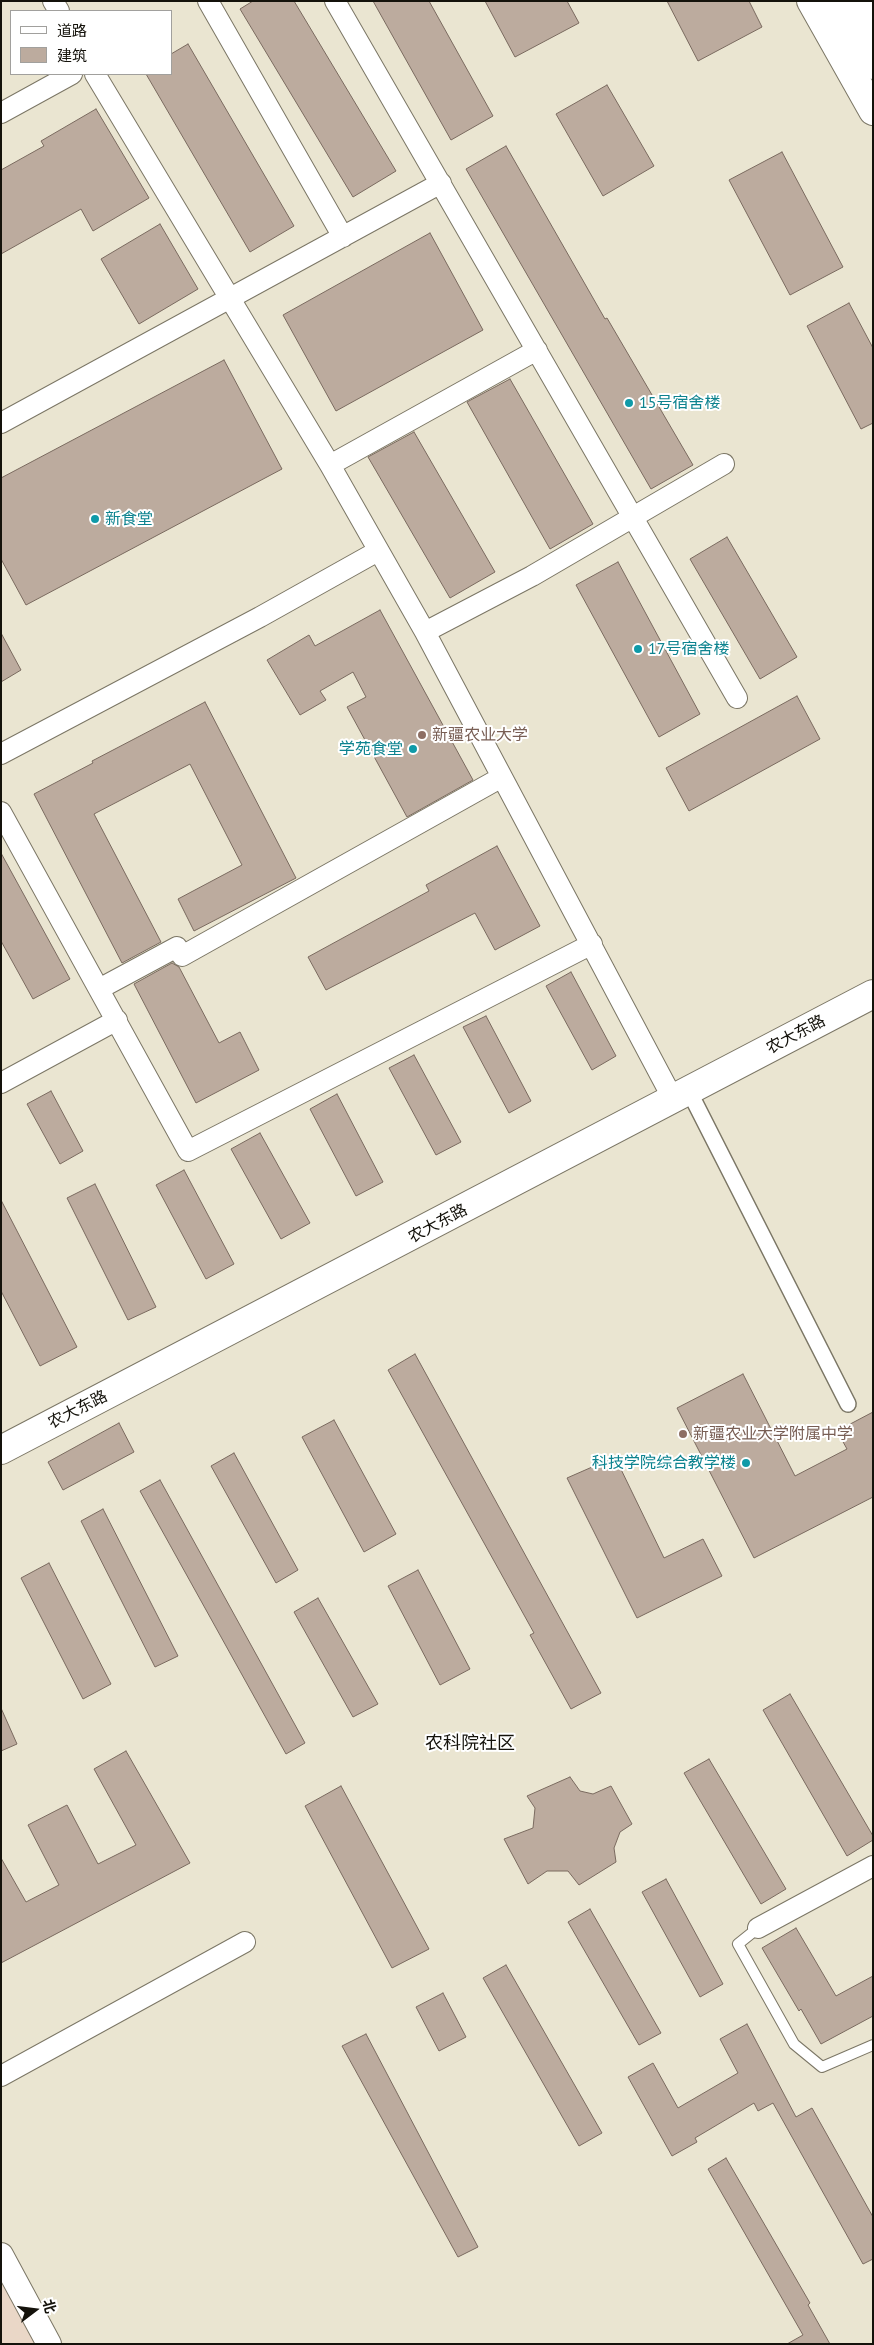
<!DOCTYPE html>
<meta charset="utf-8">
<style>
body{margin:0}
#map{position:relative;width:874px;height:2345px;overflow:hidden;background:#eae5d1;font-family:"PT Sans","Noto Sans SC",sans-serif}
canvas{display:block}
.frame{position:absolute;inset:0;border:2px solid #14120b;pointer-events:none}
.legend{position:absolute;left:10px;top:10px;width:162px;height:65px;box-sizing:border-box;background:#fff;border:1px solid #a1a09d;margin:0;padding:6px 9px;list-style:none;font-size:15px;color:#14120b}
.legend li{display:flex;align-items:center;gap:10px;height:25px}
.legend b{width:25px;border:1px solid #a1a09d}
.north{position:absolute;left:10px;top:2285px;width:50px;height:50px;-webkit-text-stroke:4px #fff;paint-order:stroke;rotate:75deg;font-size:14px;font-weight:700;line-height:20px;text-align:center;color:#14120b}
.north::after{content:'';display:block;margin:auto;width:18px;height:22px;background:#14120b;clip-path:polygon(50% 0,100% 100%,50% 72%,0 100%)}
</style>
<div id="map">
<canvas width="874" height="2345"></canvas>
<div class="frame"></div>
<ul class="legend">
<li><b style="height:6px;background:#fff"></b>道路</li>
<li><b style="height:14px;background:#bcab9e"></b>建筑</li>
</ul>
<div class="north">北</div>
</div>
<script>
const ctx = document.querySelector('canvas').getContext('2d');
ctx.lineJoin = 'round';
function fill(path, color) { ctx.fillStyle = color; ctx.fill(path, 'evenodd'); }
const toPath = rows => new Path2D(rows.map(r => 'M' + r).join(''));
function stroke(path, color, width, dash) { ctx.strokeStyle = color; ctx.lineWidth = width; ctx.lineCap = dash ? 'butt' : 'round'; ctx.setLineDash(dash || []); ctx.stroke(path); }
function drawText(font, color, halo, rows, align = 'center') {
  ctx.font = font + ' "PT Sans","Noto Sans SC",sans-serif'; ctx.lineWidth = 4; ctx.setLineDash([]); ctx.textBaseline = 'middle'; ctx.strokeStyle = halo; ctx.fillStyle = color; for (const [text, x, y, turn = 0] of rows) {
    ctx.save(); ctx.translate(x, y); ctx.rotate((+turn || 0) * Math.PI / 180); ctx.textAlign = isNaN(turn) ? turn : align; if (halo) ctx.strokeText(text, 0, 0); ctx.fillText(text, 0, 0); ctx.restore();
  }
}
fill(toPath([
 [1,2271,49,2344,1,2344]
]), '#ead7c7');
const building = toPath([
 [253,1,294,1,396,171,353,197,240,9,253,1],
 [373,1,429,1,493,116,451,140,373,1],
 [485,1,567,1,579,23,515,57,485,1],
 [667,1,749,1,762,27,698,61,667,1],
 [188,44,294,226,250,252,146,74,171,74,171,54,188,44],
 [607,85,654,166,603,196,556,114,607,85],
 [96,109,149,198,93,231,81,209,1,254,1,170,44,146,41,141,96,109],
 [506,146,605,319,607,318,693,465,651,489,466,169,506,146],
 [782,152,843,267,790,295,729,180,782,152],
 [160,224,198,289,139,324,101,259,160,224],
 [430,233,483,330,336,411,283,315,430,233],
 [849,303,873,348,873,423,861,429,807,326,849,303],
 [224,360,282,469,26,605,1,559,1,478,224,360],
 [510,379,593,524,550,549,467,402,510,379],
 [414,432,495,572,450,598,368,457,414,432],
 [727,537,797,657,760,679,690,559,727,537],
 [618,562,700,714,659,737,576,585,618,562],
 [380,610,473,780,407,817,347,707,366,697,353,672,320,691,326,700,300,715,267,660,309,635,315,646,380,610],
 [1,633,21,670,1,682,1,633],
 [797,696,820,739,689,811,666,768,797,696],
 [205,702,296,878,194,931,178,899,242,865,190,764,94,814,161,942,122,963,34,794,93,763,92,761,205,702],
 [497,846,540,926,495,950,475,913,326,990,308,957,429,891,426,885,497,846],
 [1,853,70,979,33,999,1,941,1,853],
 [172,963,179,967,219,1043,240,1032,259,1070,196,1103,134,984,172,963],
 [571,972,616,1056,592,1070,546,986,571,972],
 [486,1016,531,1101,509,1113,463,1027,486,1016],
 [414,1055,461,1142,436,1155,389,1068,414,1055],
 [51,1091,83,1151,60,1164,27,1104,51,1091],
 [337,1094,383,1182,356,1196,310,1109,337,1094],
 [260,1133,310,1223,281,1239,231,1149,260,1133],
 [184,1170,234,1264,206,1279,156,1185,184,1170],
 [95,1184,156,1307,128,1320,67,1198,95,1184],
 [1,1200,77,1347,40,1366,1,1291,1,1200],
 [415,1354,601,1693,571,1709,530,1635,534,1633,388,1370,415,1354],
 [743,1374,795,1476,847,1449,837,1431,873,1412,873,1497,754,1558,677,1408,743,1374],
 [334,1420,396,1534,364,1552,302,1437,334,1420],
 [119,1423,134,1452,63,1490,48,1462,119,1423],
 [234,1453,298,1570,276,1583,211,1466,234,1453],
 [615,1457,664,1558,703,1539,722,1576,637,1618,567,1478,615,1457],
 [160,1480,305,1743,286,1754,140,1491,160,1480],
 [103,1509,178,1656,155,1667,81,1521,103,1509],
 [49,1563,111,1684,83,1699,21,1578,49,1563],
 [418,1570,470,1669,440,1685,388,1586,418,1570],
 [318,1598,378,1704,353,1717,294,1612,318,1598],
 [790,1694,873,1836,873,1840,847,1856,763,1710,790,1694],
 [1,1708,17,1744,1,1751,1,1708],
 [126,1751,190,1863,1,1963,1,1858,26,1902,59,1885,28,1825,67,1805,98,1864,136,1845,94,1769,126,1751],
 [709,1759,786,1889,761,1904,684,1773,709,1759],
 [570,1777,580,1791,593,1794,611,1786,632,1824,620,1832,614,1848,616,1862,579,1885,568,1871,547,1871,528,1884,504,1839,533,1828,535,1808,527,1796,570,1777],
 [341,1786,429,1949,392,1968,305,1806,341,1786],
 [666,1879,723,1984,700,1997,642,1892,666,1879],
 [590,1909,661,2033,639,2045,568,1922,590,1909],
 [796,1928,836,1996,873,1976,873,2016,821,2044,801,2009,799,2011,762,1948,796,1928],
 [506,1965,602,2133,579,2146,483,1978,506,1965],
 [443,1993,466,2037,439,2051,416,2007,443,1993],
 [747,2024,796,2117,812,2108,873,2217,873,2259,863,2264,773,2103,758,2111,754,2103,695,2138,697,2142,672,2156,628,2077,653,2063,678,2108,738,2073,720,2039,747,2024],
 [366,2034,478,2247,458,2257,342,2046,366,2034],
 [726,2158,810,2303,808,2305,830,2344,787,2344,803,2335,708,2169,726,2158]
]);
fill(building, '#bcab9e');
stroke(building, '#7a6a5f', 1);
const service = toPath([
 [758,1928,738,1944,794,2044,822,2067,873,2045]
]);
const pedestrian = toPath([
 [689,1091,848,1404]
]);
const minor = toPath([
 [53,1,59,11],
 [208,1,343,237],
 [335,1,737,698],
 [95,74,330,465,425,632,673,1099],
 [1,113,72,74],
 [1,423,441,183],
 [330,465,537,350],
 [425,632,532,576,724,464],
 [1,754,260,617,378,551],
 [1,812,188,1151,592,944],
 [99,989,177,947,182,956,502,777],
 [1,1083,117,1020],
 [758,1928,873,1866],
 [1,2076,245,1942]
]);
const tertiary = toPath([
 [1,2255,49,2344]
]);
const secondary = toPath([
 [1,1450,873,994]
]);
const primary = toPath([
 [840,1,873,65]
]);
const trunk = toPath([
 [811,1,873,111],
 [856,1,873,33]
]);
stroke(service, '#7b7665', 12);
stroke(pedestrian, '#7b7665', 18);
stroke(minor, '#7b7665', 22);
stroke(tertiary, '#7b7665', 26);
stroke(secondary, '#7b7665', 30);
stroke(primary, '#7b7665', 30);
stroke(trunk, '#7b7665', 30);
stroke(service, '#fff', 10);
stroke(pedestrian, '#fff', 15);
stroke(minor, '#fff', 20);
stroke(tertiary, '#fff', 24);
stroke(secondary, '#fff', 28);
stroke(primary, '#fff', 28);
stroke(trunk, '#fff', 28);
for (const [x, y, r, color] of [
 [629,403,5,"#0f9aa8"],
 [95,519,5,"#0f9aa8"],
 [638,649,5,"#0f9aa8"],
 [422,735,5,"#8d6e63"],
 [413,749,5,"#0f9aa8"],
 [683,1434,5,"#8d6e63"],
 [746,1463,5,"#0f9aa8"]
]) { const dot = new Path2D(); dot.arc(x, y, r, 0, 2 * Math.PI); ctx.fillStyle = color; ctx.fill(dot); stroke(dot, '#fff', 2); }
drawText('16px', '#0d838f', '#fff', [
 ["15号宿舍楼",639,403],
 ["新食堂",105,519],
 ["17号宿舍楼",648,649],
 ["学苑食堂",403,749,"right"],
 ["科技学院综合教学楼",736,1463,"right"]
], 'left');
drawText('16px', '#785e54', '#fff', [
 ["新疆农业大学",432,735],
 ["新疆农业大学附属中学",693,1434]
], 'left');
drawText('16px', '#14120b', '#fff', [
 ["农大东路",796,1035,-28],
 ["农大东路",438,1224,-28],
 ["农大东路",78,1410,-27]
]);
drawText('18px', '#14120b', '#fff', [
 ["农科院社区",470,1744]
]);
</script>
